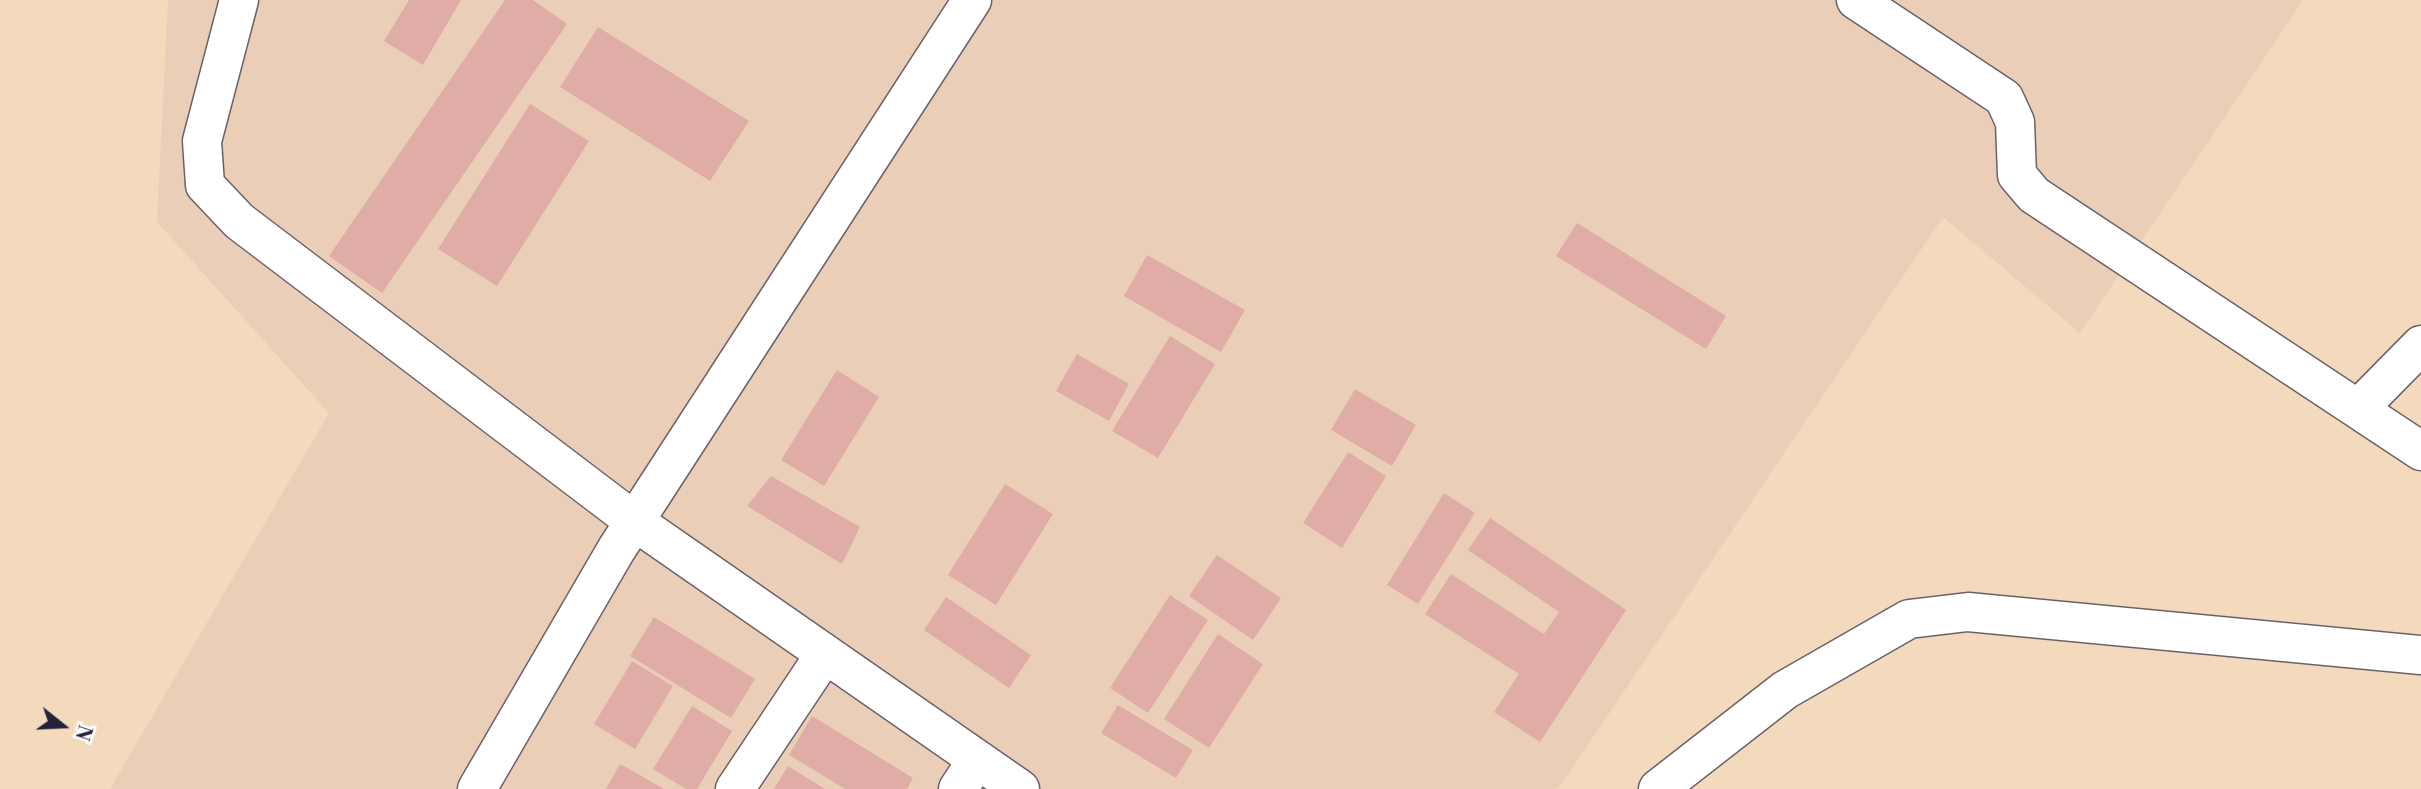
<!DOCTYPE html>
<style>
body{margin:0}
#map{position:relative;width:2421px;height:789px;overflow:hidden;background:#f3dabd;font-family:"Libre Bodoni",serif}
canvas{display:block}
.north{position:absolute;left:28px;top:691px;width:70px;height:70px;-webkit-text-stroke:5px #fff;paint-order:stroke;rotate:108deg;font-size:19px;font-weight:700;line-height:28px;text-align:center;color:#22223b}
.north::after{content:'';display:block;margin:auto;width:24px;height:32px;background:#22223b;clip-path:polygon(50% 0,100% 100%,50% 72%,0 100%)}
</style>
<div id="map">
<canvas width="2421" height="789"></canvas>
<div class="north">N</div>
</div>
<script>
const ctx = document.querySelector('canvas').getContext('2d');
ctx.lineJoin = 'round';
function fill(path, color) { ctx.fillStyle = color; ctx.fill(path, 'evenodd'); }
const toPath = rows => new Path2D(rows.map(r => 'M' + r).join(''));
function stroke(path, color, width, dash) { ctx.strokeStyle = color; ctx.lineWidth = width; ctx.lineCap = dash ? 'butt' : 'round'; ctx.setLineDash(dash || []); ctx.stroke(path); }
fill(toPath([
 [168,0,2303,0,2080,333,1943,217,1561,785,1554,789,110,789,329,413,157,222]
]), '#eaceb8');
fill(toPath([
 [409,0,461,0,423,65,384,41],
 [505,0,533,0,567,24,382,293,329,256],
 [598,27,749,121,710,181,560,87],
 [530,104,589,141,497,286,438,249],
 [1577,223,1726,316,1706,349,1556,256],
 [1147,255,1245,310,1221,352,1124,296],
 [1170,336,1215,364,1158,458,1112,431],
 [1077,354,1129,384,1109,421,1056,391],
 [837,370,879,397,824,486,781,460],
 [1355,389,1416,425,1392,466,1331,430],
 [1348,452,1386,476,1342,548,1303,523],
 [771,476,860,527,842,564,747,506],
 [1005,484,1053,514,996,605,948,575],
 [1444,493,1475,513,1418,604,1387,585],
 [1490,518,1626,610,1540,742,1494,712,1519,674,1425,614,1451,574,1544,634,1559,612,1468,550],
 [1217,555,1281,598,1253,640,1189,596],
 [1170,595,1208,620,1148,713,1110,688],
 [946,597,1031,655,1009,688,924,630],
 [654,617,755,679,731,718,630,656],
 [1218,634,1263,664,1209,748,1164,719],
 [632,661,673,686,635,749,594,724],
 [1118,705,1193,750,1176,778,1101,733],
 [692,706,732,731,697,789,686,789,653,769],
 [812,716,913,778,907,789,845,789,789,755],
 [620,764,664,789,606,789],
 [788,766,825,789,774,789]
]), '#e0ada6');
const minor = toPath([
 [239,0,202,141,205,185,239,221,634,521,1020,789],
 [1856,0,2004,98,2015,122,2017,175,2034,195,2421,451],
 [2358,409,2421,345],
 [477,789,616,550,972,0],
 [735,789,825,654],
 [958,789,977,760],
 [1658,789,1785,690,1909,619,1968,612,2421,655]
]);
stroke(minor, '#6b6268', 41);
stroke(minor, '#fff', 38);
</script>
